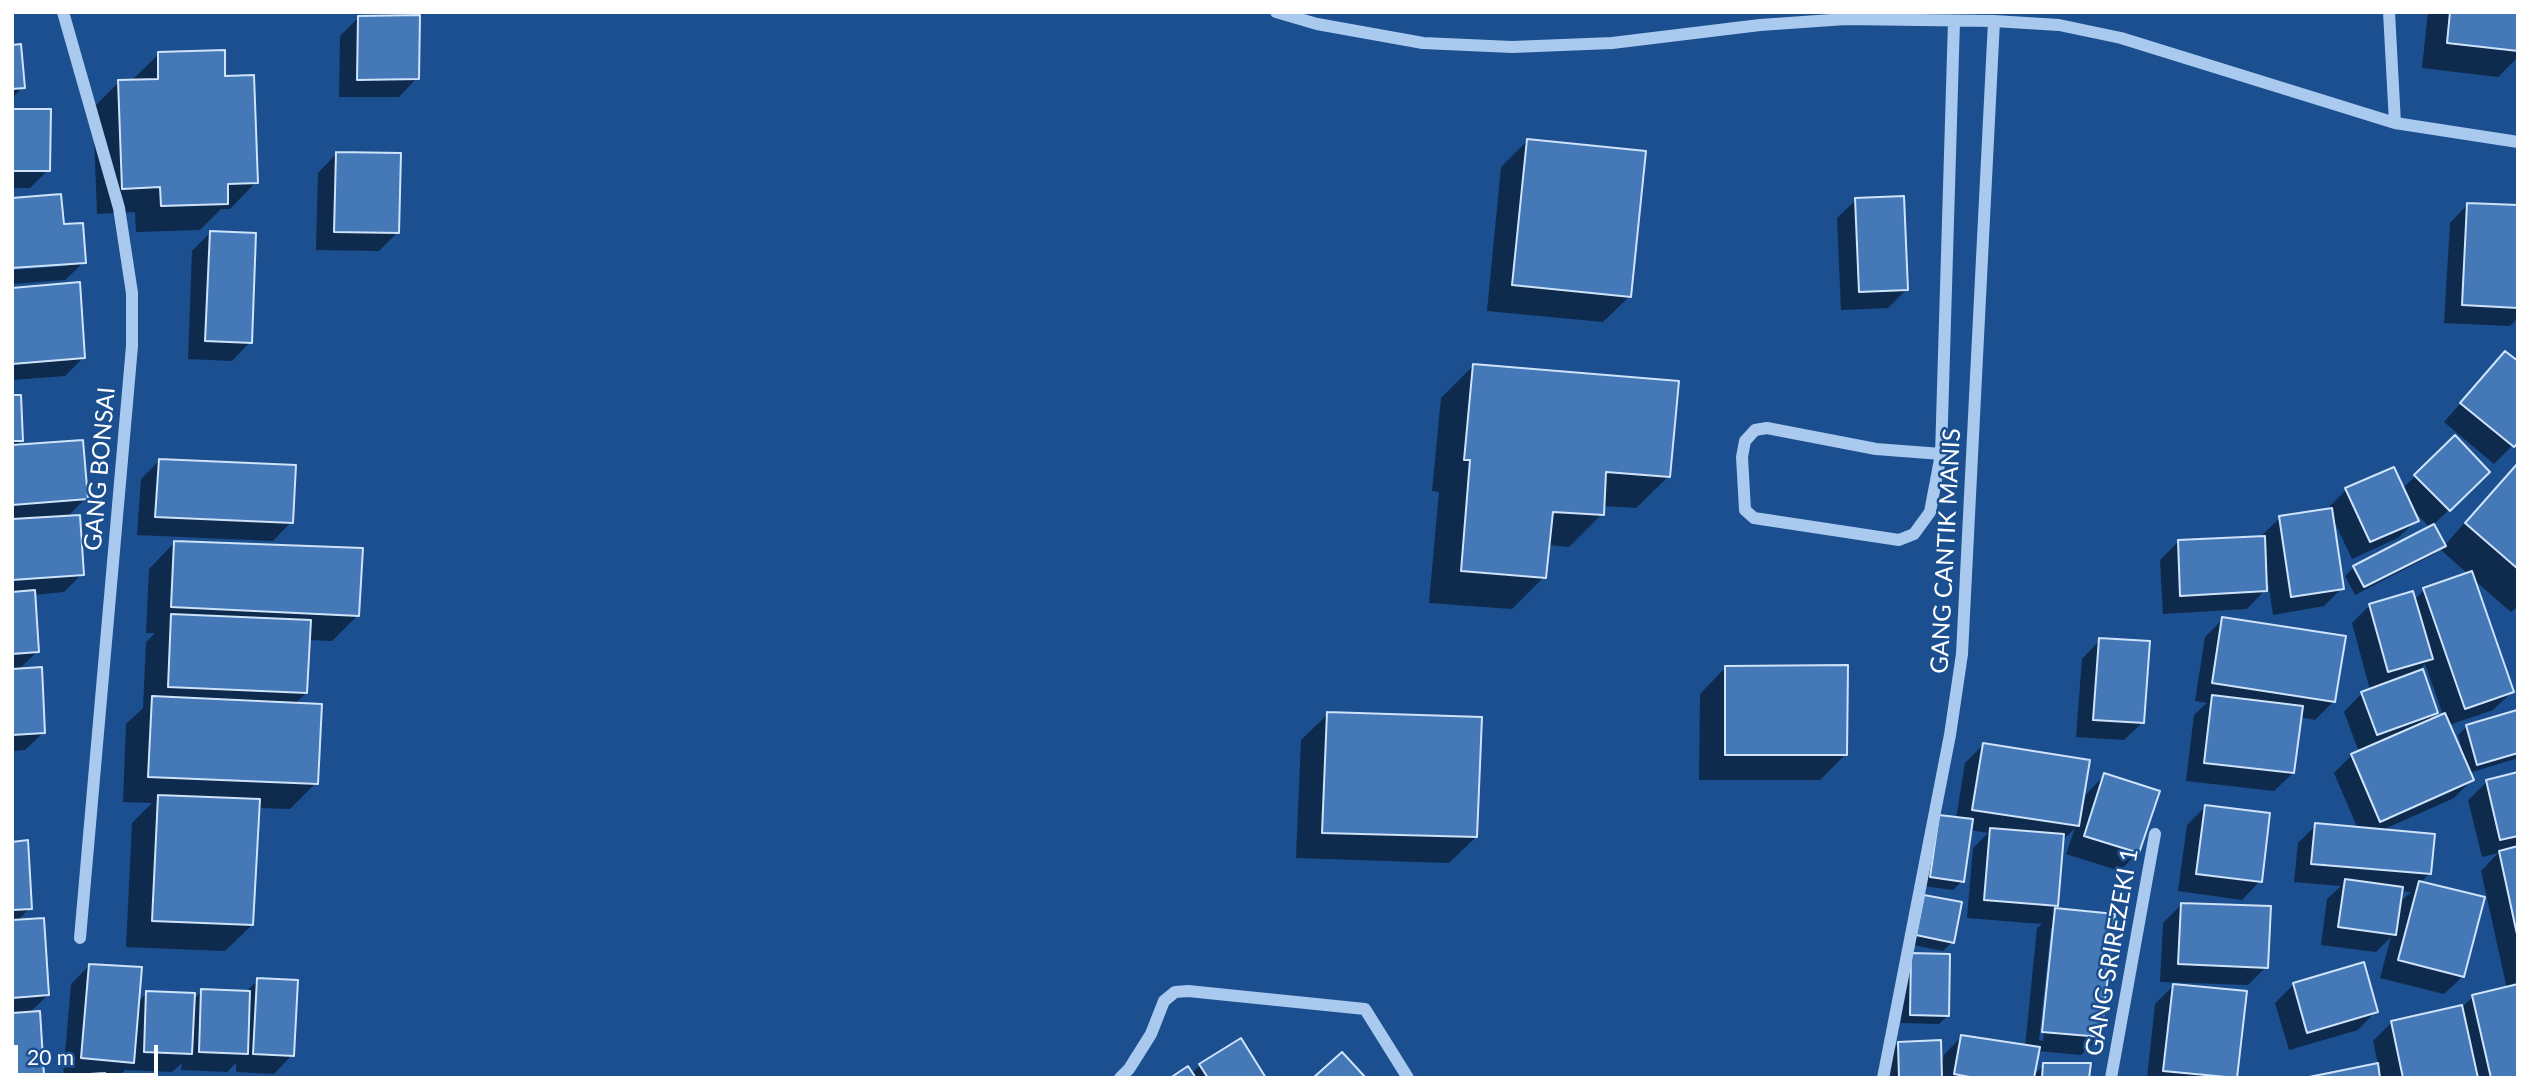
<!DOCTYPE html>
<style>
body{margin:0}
#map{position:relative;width:2530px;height:1090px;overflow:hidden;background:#1b4f8f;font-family:Lato,sans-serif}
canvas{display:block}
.frame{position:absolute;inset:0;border:14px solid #fff;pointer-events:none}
.scale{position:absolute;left:14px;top:1045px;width:144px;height:32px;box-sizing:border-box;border:4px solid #fff;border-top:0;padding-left:9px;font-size:21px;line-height:24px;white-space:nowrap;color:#fff;-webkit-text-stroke:5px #1b4f8f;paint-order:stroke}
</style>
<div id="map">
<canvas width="2530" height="1090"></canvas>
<div class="frame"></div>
<div class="scale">20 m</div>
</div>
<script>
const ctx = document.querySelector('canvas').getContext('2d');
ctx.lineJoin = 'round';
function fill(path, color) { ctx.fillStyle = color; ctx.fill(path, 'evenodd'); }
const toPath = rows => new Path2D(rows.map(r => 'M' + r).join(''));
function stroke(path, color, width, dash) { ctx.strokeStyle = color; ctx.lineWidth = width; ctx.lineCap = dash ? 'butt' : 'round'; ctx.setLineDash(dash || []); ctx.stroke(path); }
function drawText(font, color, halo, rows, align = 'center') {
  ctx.font = font + ' Lato,sans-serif'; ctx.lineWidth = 5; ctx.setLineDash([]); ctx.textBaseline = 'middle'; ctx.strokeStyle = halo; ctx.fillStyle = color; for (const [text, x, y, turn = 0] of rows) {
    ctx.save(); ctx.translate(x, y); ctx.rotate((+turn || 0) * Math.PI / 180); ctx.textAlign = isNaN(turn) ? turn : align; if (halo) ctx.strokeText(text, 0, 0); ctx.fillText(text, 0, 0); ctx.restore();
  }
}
fill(toPath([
 [2428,12,2518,12,2518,57,2498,77,2422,68],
 [358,18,417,78,399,97,339,97,340,36],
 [12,46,23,87,12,98],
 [159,54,224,78,256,182,230,209,221,209,200,230,136,232,135,212,97,214,93,108,119,82,132,80],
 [12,110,48,170,30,188,12,188],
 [1527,141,1630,296,1603,322,1487,311,1501,167],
 [336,154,398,232,379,251,316,250,318,173],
 [1856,200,1906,290,1888,308,1841,310,1837,218],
 [2468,204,2518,206,2518,318,2510,326,2444,323,2450,223],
 [62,226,84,262,65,280,12,284,12,270,67,266],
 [210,233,250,342,232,361,188,359,192,251],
 [12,289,83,358,65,376,12,380],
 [2505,353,2518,440,2494,464,2444,422],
 [1473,366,1669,476,1636,508,1602,506,1602,514,1569,547,1548,545,1544,577,1512,609,1429,603,1439,492,1432,491,1441,398],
 [12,397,22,440,14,447,86,498,67,517,82,574,64,592,33,595,37,652,18,670,44,732,25,750,12,751],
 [2455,438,2488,472,2433,525,2444,546,2518,463,2518,606,2511,612,2473,579,2512,692,2493,710,2449,725,2459,750,2462,750,2458,735,2467,726,2516,712,2518,758,2469,773,2472,780,2454,798,2380,831,2430,873,2420,883,2463,976,2444,994,2380,978,2391,937,2376,952,2321,945,2327,899,2341,886,2294,882,2298,843,2316,825,2358,829,2334,773,2352,755,2359,752,2344,712,2362,693,2370,690,2352,623,2370,605,2414,600,2424,590,2468,574,2440,549,2434,554,2355,595,2345,576,2354,567,2430,528,2413,510,2417,520,2398,538,2352,559,2333,519,2342,588,2324,606,2273,615,2267,574,2264,574,2265,590,2247,609,2163,614,2160,560,2178,542,2261,536,2280,518,2329,510,2328,508,2346,490,2402,489],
 [2425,664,2443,715,2426,723,2436,713,2415,674],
 [2400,891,2411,892,2399,903],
 [159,461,291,522,273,541,137,535,141,479],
 [175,542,358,615,332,641,309,640,306,693,294,705,316,783,290,809,258,808,252,925,225,951,126,947,132,823,152,803,123,802,126,724,143,708,146,642,155,633,146,633,149,569],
 [2223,619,2334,701,2315,720,2300,717,2293,773,2274,791,2186,781,2194,715,2207,703,2195,701,2205,637],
 [2100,640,2143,722,2124,740,2076,737,2082,659],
 [1726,667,1846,754,1820,780,1699,780,1700,694],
 [1328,714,1476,837,1449,863,1296,858,1301,740],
 [1983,745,2081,804,2083,805,2086,794,2105,775,2138,852,2120,871,2066,854,2075,828,2062,841,2056,905,2052,910,2113,916,2100,1037,2081,1055,2037,1051,2033,1076,2044,1065,2087,1078,1891,1078,1889,1053,1898,1044,1942,1063,1944,1055,1962,1036,2025,1047,2037,928,2042,924,1967,918,1973,848,1988,833,1970,830,1962,881,1953,890,1922,886,1931,826,1956,819,1965,763],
 [2051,928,2054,928,2043,1041,2039,1040],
 [2518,774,2518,1078,2314,1078,2378,1064,2373,1041,2391,1023,2461,1008,2473,997,2507,989,2481,871,2498,853,2482,857,2468,800,2487,782],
 [2205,807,2260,881,2242,900,2178,891,2187,825],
 [12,843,30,908,16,922,48,995,29,1013,42,1074,39,1078,12,1078],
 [2181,905,2266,967,2248,985,2160,982,2163,923],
 [1916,906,1952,942,1943,951,1908,944],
 [1949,955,1948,1015,1939,1024,1901,1023,1903,964],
 [2363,964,2376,1011,2358,1030,2289,1050,2275,1003,2293,985],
 [90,965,137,1003,147,993,193,1000,202,991,245,993,258,980,292,1055,274,1074,236,1072,236,1063,227,1072,181,1070,182,1063,172,1072,125,1070,117,1078,60,1078,63,1077,71,984],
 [2174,985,2236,1078,2147,1078,2155,1004],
 [1200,1065,1264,1078,1173,1078,1191,1074]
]), '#0007');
const building = toPath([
 [2450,12,2518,12,2518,51,2447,43,2450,12],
 [420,15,419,79,357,80,358,16,420,15],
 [21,44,25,88,12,89,12,45,21,44],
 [225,50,225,76,254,75,258,183,228,184,228,204,161,206,160,187,122,189,118,80,158,79,158,52,225,50],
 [12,109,51,109,50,171,12,171,12,109],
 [1527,139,1646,151,1631,297,1512,285,1527,139],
 [336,152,401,153,399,233,334,232,336,152],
 [61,194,64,224,83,223,86,263,12,268,12,198,61,194],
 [1904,196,1908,290,1859,292,1855,198,1904,196],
 [2467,203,2518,205,2518,308,2462,305,2467,203],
 [210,231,256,233,252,343,205,341,210,231],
 [80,282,85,358,12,364,12,288,80,282],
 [2505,351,2518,361,2518,443,2514,447,2460,403,2505,351],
 [1473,364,1679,381,1670,477,1606,472,1604,515,1553,512,1546,578,1461,571,1470,460,1464,460,1473,364],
 [12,395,21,395,23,441,12,441,12,395],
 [2455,435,2490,472,2450,511,2414,475,2455,435],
 [83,440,88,499,12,505,12,445,83,440],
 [159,459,296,465,293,523,155,517,159,459],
 [2518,463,2518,569,2465,523,2518,463],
 [2394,467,2419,521,2370,542,2345,488,2394,467],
 [2332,508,2344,589,2291,597,2279,516,2332,508],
 [80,515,84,575,12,580,12,519,80,515],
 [2434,524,2446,546,2364,587,2353,566,2434,524],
 [2265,536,2267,591,2180,596,2178,540,2265,536],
 [174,541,363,548,359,616,171,607,174,541],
 [2472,571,2514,692,2465,709,2423,588,2472,571],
 [35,590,39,652,12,654,12,592,35,590],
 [2413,591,2433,659,2388,672,2369,604,2413,591],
 [171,614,311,620,307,693,168,687,171,614],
 [2222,617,2346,636,2335,702,2212,683,2222,617],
 [2099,638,2150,641,2144,723,2093,720,2099,638],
 [1848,665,1847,755,1725,755,1725,666,1848,665],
 [42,667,45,733,12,735,12,669,42,667],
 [2423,669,2438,713,2377,735,2361,692,2423,669],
 [2212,695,2303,706,2294,773,2204,763,2212,695],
 [152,696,322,704,318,784,148,777,152,696],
 [2517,710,2518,753,2477,765,2466,725,2517,710],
 [1327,712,1482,717,1477,837,1322,833,1327,712],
 [2445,713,2474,780,2380,822,2351,754,2445,713],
 [1983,743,2090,760,2079,826,1972,810,1983,743],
 [2518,772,2518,836,2500,840,2486,780,2518,772],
 [2104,773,2160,791,2139,853,2084,836,2104,773],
 [158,795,260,799,253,925,152,921,158,795],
 [2205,805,2270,813,2262,882,2196,874,2205,805],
 [1939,815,1973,819,1964,882,1930,877,1939,815],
 [2315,823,2435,834,2431,874,2311,864,2315,823],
 [1990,828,2064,834,2058,906,1984,900,1990,828],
 [28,840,32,909,12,910,12,842,28,840],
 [2518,846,2518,939,2499,851,2518,846],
 [2345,879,2403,887,2396,935,2338,927,2345,879],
 [2419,881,2485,897,2464,977,2398,960,2419,881],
 [1924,895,1962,902,1954,943,1916,935,1924,895],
 [2181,903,2271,906,2268,968,2178,964,2181,903],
 [2055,908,2115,914,2101,1037,2042,1032,2055,908],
 [44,918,49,995,12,998,12,920,44,918],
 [1911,953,1950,954,1949,1016,1910,1015,1911,953],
 [2364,962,2378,1012,2307,1033,2293,983,2364,962],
 [89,964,142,967,134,1063,81,1058,89,964],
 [257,978,298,980,294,1056,253,1054,257,978],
 [2173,984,2247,991,2237,1078,2163,1071,2173,984],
 [2518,984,2518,1078,2491,1078,2472,995,2518,984],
 [201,989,250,991,248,1054,199,1052,201,989],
 [146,991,195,993,192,1054,144,1052,146,991],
 [2462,1005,2478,1078,2403,1078,2391,1021,2462,1005],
 [40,1011,44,1075,12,1077,12,1013,40,1011],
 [1961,1035,2040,1047,2034,1078,1975,1078,1954,1074,1961,1035],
 [1241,1038,1266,1078,1208,1078,1199,1064,1241,1038],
 [1941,1040,1942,1077,1899,1078,1898,1042,1941,1040],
 [1342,1052,1366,1078,1313,1078,1342,1052],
 [2043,1063,2091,1063,2089,1078,2042,1078,2043,1063],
 [2378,1063,2380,1078,2309,1078,2309,1077,2378,1063],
 [1188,1066,1196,1078,1170,1078,1188,1066],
 [105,1073,106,1078,60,1078,60,1076,105,1073]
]);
fill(building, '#4478b7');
stroke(building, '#cfe3fa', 2);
stroke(toPath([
 [63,12,119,208,132,293,132,346,80,938],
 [1276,12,1317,24,1423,43,1512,47,1612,43,1760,25,1846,19,1994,21,2059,25,2121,38,2395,123,2518,142],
 [2389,12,2395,123],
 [1941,454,1876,449,1767,428,1755,430,1745,441,1742,457,1745,510,1754,518,1899,540,1914,534,1930,512,1941,454,1954,21],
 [1120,1078,1129,1069,1151,1034,1164,1001,1175,992,1188,991,1365,1009,1408,1078],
 [1883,1078,1950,735,1962,654,1994,21],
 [2111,1078,2155,834]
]), '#a9c9ee', 12);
drawText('24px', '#fff', '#1b4f8f', [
 ["GANG BONSAI",100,469,-85],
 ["GANG CANTIK MANIS",1946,551,-87],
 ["GANG SRIREZEKI 1",2112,952,-80]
]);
</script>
